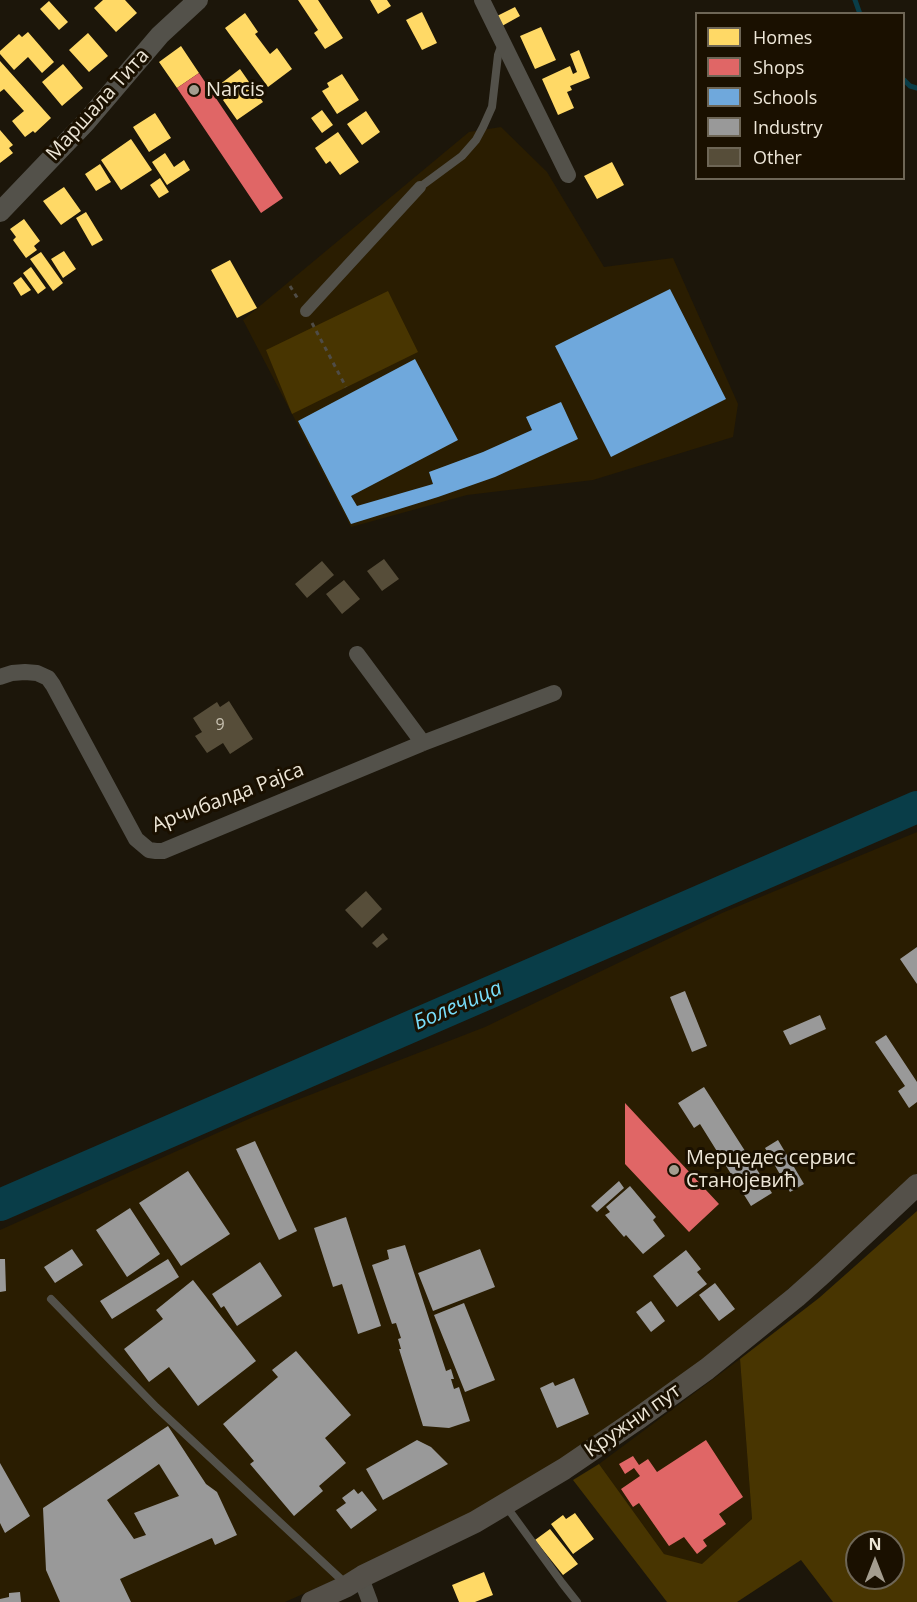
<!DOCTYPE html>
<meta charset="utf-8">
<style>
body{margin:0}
#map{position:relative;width:917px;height:1602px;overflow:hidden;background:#1c160a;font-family:"Open Sans",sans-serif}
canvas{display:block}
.legend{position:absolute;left:695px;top:12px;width:210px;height:168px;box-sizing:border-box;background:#1a1000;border:2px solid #6e6656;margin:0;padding:8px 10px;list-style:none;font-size:18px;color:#ede6d7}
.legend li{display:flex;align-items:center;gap:12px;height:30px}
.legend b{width:30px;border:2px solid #6e6656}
.north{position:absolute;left:845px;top:1530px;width:60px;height:60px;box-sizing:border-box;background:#1a1000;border:2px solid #6e6656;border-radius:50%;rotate:0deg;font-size:16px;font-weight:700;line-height:24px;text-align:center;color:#ede6d7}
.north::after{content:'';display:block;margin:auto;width:21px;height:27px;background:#a49d8f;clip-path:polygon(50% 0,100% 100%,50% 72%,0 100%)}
</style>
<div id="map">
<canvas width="917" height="1602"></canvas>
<ul class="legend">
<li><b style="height:16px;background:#ffd966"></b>Homes</li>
<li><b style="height:16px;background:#e06666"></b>Shops</li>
<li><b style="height:16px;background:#6fa8dc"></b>Schools</li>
<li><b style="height:16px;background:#999"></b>Industry</li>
<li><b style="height:16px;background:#564d39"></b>Other</li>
</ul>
<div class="north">N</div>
</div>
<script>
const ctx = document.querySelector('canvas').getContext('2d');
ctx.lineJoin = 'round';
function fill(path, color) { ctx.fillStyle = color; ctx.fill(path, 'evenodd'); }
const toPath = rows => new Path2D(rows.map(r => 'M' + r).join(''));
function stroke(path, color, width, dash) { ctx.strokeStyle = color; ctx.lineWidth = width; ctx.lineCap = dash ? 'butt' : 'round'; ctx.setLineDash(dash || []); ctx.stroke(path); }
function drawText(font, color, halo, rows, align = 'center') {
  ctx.font = font + ' "Open Sans",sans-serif'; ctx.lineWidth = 6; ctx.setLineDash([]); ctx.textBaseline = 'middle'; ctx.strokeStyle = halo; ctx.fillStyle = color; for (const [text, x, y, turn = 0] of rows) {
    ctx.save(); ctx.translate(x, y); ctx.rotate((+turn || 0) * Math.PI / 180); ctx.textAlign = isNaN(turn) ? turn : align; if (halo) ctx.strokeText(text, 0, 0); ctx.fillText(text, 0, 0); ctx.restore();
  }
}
fill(toPath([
 [501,127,547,172,604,267,673,258,738,404,733,437,593,480,467,495,351,527,243,320,469,132],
 [917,832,917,1175,731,1340,554,1466,415,1544,285,1602,0,1602,0,1230,253,1117,485,1027,722,913],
 [740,1359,752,1519,702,1565,664,1554,599,1464]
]), '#2a1d01');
fill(toPath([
 [388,291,418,352,292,414,266,350],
 [917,1211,917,1602,833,1602,801,1560,737,1602,667,1602,573,1480,599,1464,664,1554,702,1564,752,1519,740,1359,819,1298],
 [857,1542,893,1542,893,1578,857,1578]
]), '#483501');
fill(toPath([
 [103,0,125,0,137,13,116,32,94,8],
 [298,0,318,0,343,38,325,49,314,33,318,30],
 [370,0,387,0,391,6,378,14],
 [49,1,68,22,59,30,40,9],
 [515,7,520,16,502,26,497,16],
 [422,12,437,43,422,50,406,20],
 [245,13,258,32,255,34,270,54,277,48,292,69,268,87,225,28],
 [541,27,556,60,535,69,520,36],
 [28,32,54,62,42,73,28,57,14,70,0,54,0,51,19,34,22,37],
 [88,33,108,56,89,72,69,50],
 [181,46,199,73,177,88,159,62],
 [579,50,590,78,570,86,572,90,567,92,574,108,558,115,542,79,570,66,573,74,577,72,570,54],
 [0,61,51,118,35,133,33,131,25,137,12,121,24,111,4,89,0,92],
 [63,64,83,88,62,106,42,82],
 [240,69,263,102,237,120,223,100,228,96,219,85],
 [342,74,359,100,337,114,322,91,329,87,327,83],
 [322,110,333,125,322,133,311,118],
 [366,111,380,132,362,145,347,124],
 [155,113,171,138,149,152,133,127],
 [0,130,13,145,9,148,13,153,0,163],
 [338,132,359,162,340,175,330,161,326,164,315,148],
 [131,139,152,170,121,190,101,160],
 [165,153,174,167,184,160,190,170,167,185,152,162],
 [612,162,624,185,597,199,584,176],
 [100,164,111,182,96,191,85,174],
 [160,178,169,192,159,198,150,185],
 [64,187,81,211,61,225,43,201],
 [86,212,103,240,92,246,76,218],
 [24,219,40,241,34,246,37,250,26,258,13,240,16,237,10,229],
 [64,251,76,269,63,278,51,259],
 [41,252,63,283,53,291,30,259],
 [230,260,257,308,237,318,211,270],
 [31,267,46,288,38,294,23,273],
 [21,277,31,290,21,296,13,283],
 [575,1513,594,1539,573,1554,551,1524,563,1515,566,1519],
 [550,1529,578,1564,563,1575,535,1540],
 [484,1572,493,1595,475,1602,459,1602,452,1585]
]), '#ffd966');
fill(toPath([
 [199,73,283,198,261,213,177,88],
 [625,1103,719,1204,689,1232,625,1164],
 [706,1440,743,1497,719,1514,726,1524,703,1540,707,1546,697,1554,684,1537,669,1546,639,1503,633,1507,621,1489,640,1476,634,1468,625,1474,619,1464,633,1456,639,1465,648,1459,657,1472]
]), '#e06666');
fill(toPath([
 [670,289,726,399,611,457,555,346],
 [415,359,458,440,351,496,357,506,433,484,429,472,483,452,532,430,526,417,561,402,578,439,495,477,438,497,351,524,298,421]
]), '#6fa8dc');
fill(toPath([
 [917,947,917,984,900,959],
 [685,991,707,1046,692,1052,670,997],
 [820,1015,826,1029,790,1045,783,1031],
 [886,1035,917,1082,917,1102,909,1108,898,1091,905,1086,875,1042],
 [704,1087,772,1193,751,1206,700,1124,694,1128,678,1103],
 [778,1140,804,1184,790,1192,765,1148],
 [255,1141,297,1231,279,1240,236,1149],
 [188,1171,230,1234,181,1266,139,1203],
 [619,1181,624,1188,597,1212,591,1206],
 [630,1186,656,1217,653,1220,665,1236,643,1254,626,1235,624,1237,605,1215,610,1212,606,1207],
 [130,1208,160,1254,127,1277,96,1230],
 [346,1217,381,1326,358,1334,342,1284,333,1287,314,1228],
 [405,1245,446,1371,451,1369,454,1379,451,1379,454,1389,459,1387,470,1421,449,1428,423,1426,399,1349,401,1349,398,1339,401,1338,396,1323,392,1324,372,1265,389,1259,387,1250],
 [72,1249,83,1265,55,1283,44,1267],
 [480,1249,495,1287,433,1311,418,1273],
 [686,1250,701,1269,697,1272,707,1284,677,1307,653,1276],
 [0,1259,5,1259,6,1291,0,1292],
 [168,1259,179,1277,112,1319,100,1301],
 [260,1262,282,1296,237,1326,224,1306,221,1308,212,1294],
 [193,1280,256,1361,198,1406,169,1367,149,1382,124,1349,163,1319,156,1310],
 [715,1283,735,1309,719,1321,699,1295],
 [651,1301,665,1321,651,1332,636,1312],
 [464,1303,495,1380,465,1392,434,1315],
 [296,1351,351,1415,325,1438,346,1463,319,1486,323,1491,294,1516,250,1464,254,1461,223,1424,278,1377,272,1370],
 [574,1378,589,1414,557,1428,540,1388,553,1382,555,1386],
 [168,1426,206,1484,217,1492,237,1535,215,1545,212,1538,120,1579,131,1602,60,1602,46,1570,43,1508],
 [159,1464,179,1496,134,1513,146,1535,134,1539,107,1500],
 [417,1440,431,1447,448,1464,383,1500,366,1469],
 [0,1463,30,1516,5,1533,0,1523],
 [354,1489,358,1494,362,1491,377,1510,351,1529,336,1510,346,1503,342,1498],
 [20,1592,21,1602,0,1602,0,1599,9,1597,9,1593]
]), '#999');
stroke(toPath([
 [855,0,860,14],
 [904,80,910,86,917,88]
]), '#093d48', 5);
stroke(toPath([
 [0,1205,917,807]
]), '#093d48', 32);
fill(toPath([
 [384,559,399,579,382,591,367,571],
 [322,561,334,575,307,598,295,584],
 [344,580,360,599,342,614,326,594],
 [229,701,253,739,230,754,223,743,207,753,195,736,202,732,193,718,217,702,220,707],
 [366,891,382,909,362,928,345,910],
 [383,933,388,939,377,948,372,943]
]), '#564d39');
stroke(toPath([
 [290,286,298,299],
 [312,323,346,387]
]), '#4f4c46', 3, [4.5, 4.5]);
stroke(toPath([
 [420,187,462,156,476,140,483,127,492,107,498,55,501,47,504,44],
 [51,1299,156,1407,345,1583],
 [506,1506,562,1583,577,1602]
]), '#53514a', 8);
stroke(toPath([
 [306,311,420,187]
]), '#53514a', 12);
stroke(toPath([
 [482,0,568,175],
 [357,654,423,743],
 [0,677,12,673,25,672,37,673,48,678,53,685,136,839,149,850,156,851,163,851,423,743,554,693],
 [361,1578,370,1602]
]), '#53514a', 16);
stroke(toPath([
 [0,212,86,122,160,35,198,0]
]), '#53514a', 20);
stroke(toPath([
 [312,1602,347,1586,363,1576,475,1522,564,1469,636,1420,707,1369,796,1297,824,1272,917,1185]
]), '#545049', 22);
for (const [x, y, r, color] of [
 [194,90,6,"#a49d8f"],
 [674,1170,6,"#a49d8f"]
]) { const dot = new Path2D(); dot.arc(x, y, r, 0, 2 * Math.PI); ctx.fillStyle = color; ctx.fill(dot); stroke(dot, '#1a1000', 2); }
drawText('16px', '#c7c0b0', null, [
 ["9",220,725]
]);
drawText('20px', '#ede6d7', '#1a1000', [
 ["Narcis",206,90],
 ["Мерцедес сервис",686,1158],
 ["Станојевић",686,1181]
], 'left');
drawText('20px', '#ede6d7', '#1a1000', [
 ["Маршала Тита",98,105,-48],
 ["Арчибалда Рајса",228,798,-21],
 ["Кружни пут",633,1421,-35]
]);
drawText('italic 21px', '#78ddf9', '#1a1000', [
 ["Болечица",458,1006,-23]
]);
</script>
